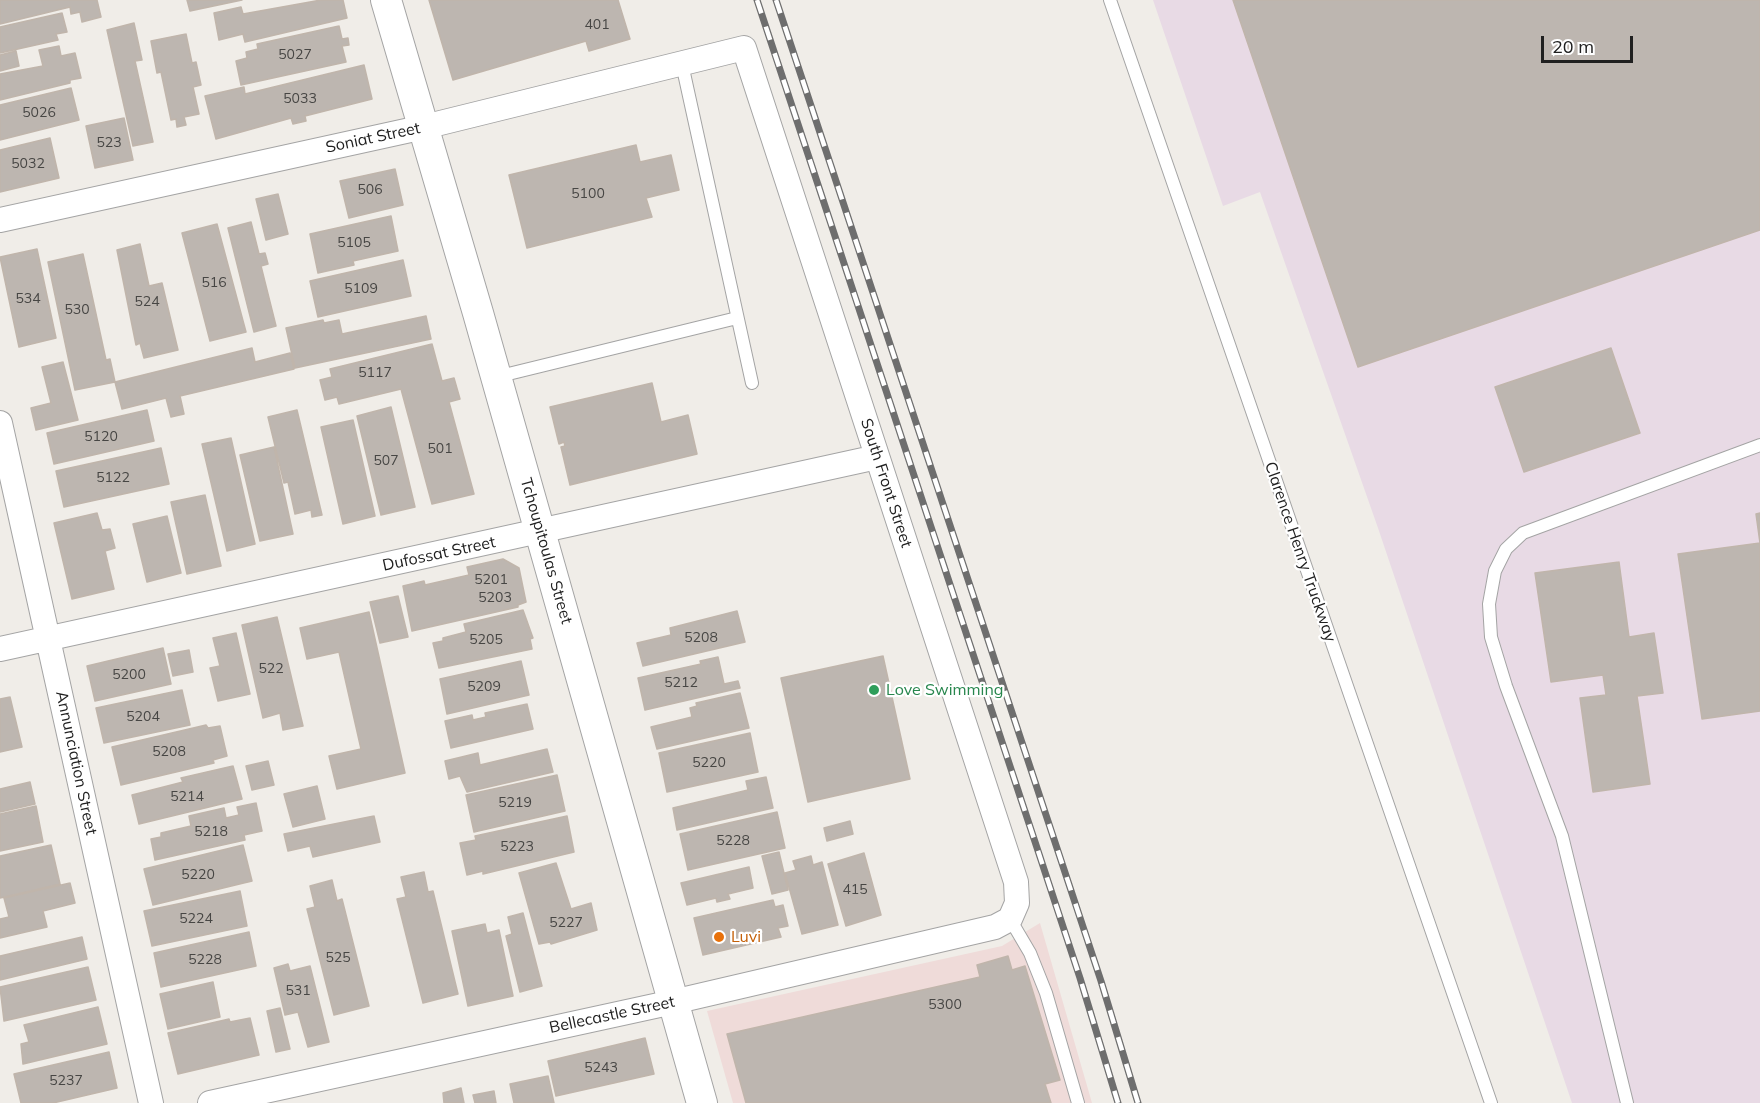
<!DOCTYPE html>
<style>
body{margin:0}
#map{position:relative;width:1760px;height:1103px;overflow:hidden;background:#f0ede8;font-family:Mulish,sans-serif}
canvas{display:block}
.scale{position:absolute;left:1541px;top:36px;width:92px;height:27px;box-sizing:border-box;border:3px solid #202020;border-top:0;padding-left:8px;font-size:18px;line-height:21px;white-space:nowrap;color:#202020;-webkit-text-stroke:4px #fff;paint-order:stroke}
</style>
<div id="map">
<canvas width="1760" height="1103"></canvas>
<div class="scale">20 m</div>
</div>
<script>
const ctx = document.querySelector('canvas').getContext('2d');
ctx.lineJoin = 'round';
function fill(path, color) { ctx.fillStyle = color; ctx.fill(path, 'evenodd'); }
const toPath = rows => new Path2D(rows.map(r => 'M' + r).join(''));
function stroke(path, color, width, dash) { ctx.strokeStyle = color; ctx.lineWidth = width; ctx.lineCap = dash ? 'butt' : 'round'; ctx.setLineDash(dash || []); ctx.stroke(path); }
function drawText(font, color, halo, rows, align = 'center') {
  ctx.font = font + ' Mulish,sans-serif'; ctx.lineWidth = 4.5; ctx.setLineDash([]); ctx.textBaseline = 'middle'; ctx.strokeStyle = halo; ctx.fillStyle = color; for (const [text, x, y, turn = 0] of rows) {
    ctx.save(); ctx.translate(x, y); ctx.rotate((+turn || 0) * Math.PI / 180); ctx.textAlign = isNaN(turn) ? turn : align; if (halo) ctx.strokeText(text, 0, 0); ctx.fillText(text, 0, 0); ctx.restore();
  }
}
fill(toPath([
 [1040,923,1092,1103,733,1103,707,1011,1002,946]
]), '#efdbd9');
fill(toPath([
 [1153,0,1760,0,1760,1103,1572,1103,1378,528,1260,192,1223,206]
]), '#e8dae5');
const building = toPath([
 [0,0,97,0,101,17,82,22,80,12,71,14,70,7,0,24,0,0],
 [187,0,242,0,190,11,187,0],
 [321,0,343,0,347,18,245,42,243,34,219,40,214,13,241,7,243,14,321,0],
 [429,0,618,0,630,39,589,51,586,41,453,80,429,0],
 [1233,0,1760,0,1760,230,1358,367,1233,0],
 [62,13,67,32,56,34,58,40,0,53,0,27,62,13],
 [134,23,142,60,135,61,153,142,133,146,107,30,134,23],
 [339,26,342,39,348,38,349,45,342,46,346,62,241,85,236,61,247,58,246,52,258,49,257,44,339,26],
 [186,34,192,63,196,62,201,85,193,87,199,114,184,117,186,125,177,127,176,119,171,120,161,72,157,73,151,41,186,34],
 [59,46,61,56,75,53,81,78,70,80,70,83,0,100,0,74,43,66,39,50,59,46],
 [16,51,19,66,0,71,0,55,16,51],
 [364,65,372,99,305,116,306,121,293,124,291,118,216,139,205,96,244,87,245,94,364,65],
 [71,88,79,120,0,140,0,105,71,88],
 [124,118,133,160,95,168,86,126,124,118],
 [50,138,59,178,0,192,0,150,50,138],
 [636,145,640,162,671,155,679,190,646,198,652,217,527,248,509,175,636,145],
 [395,169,403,205,349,218,340,181,395,169],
 [278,194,288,234,266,240,256,199,278,194],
 [391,216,398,251,353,261,354,265,318,273,310,234,391,216],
 [251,222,259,254,265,253,268,264,261,266,276,326,254,332,228,228,251,222],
 [217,224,246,332,210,341,182,233,217,224],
 [140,244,149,286,162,283,178,350,144,358,140,343,136,345,117,250,140,244],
 [37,249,56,338,19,347,0,257,37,249],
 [83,254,106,360,110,359,115,382,75,390,48,262,83,254],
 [403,260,411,296,318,317,310,281,403,260],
 [426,316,431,339,295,368,286,328,323,320,324,323,339,320,342,334,426,316],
 [432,344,442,381,454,378,460,399,449,402,474,494,432,504,401,389,339,404,337,397,325,400,320,380,332,377,330,369,432,344],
 [252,348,255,362,290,353,294,369,180,396,184,414,171,417,166,398,122,409,115,382,252,348],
 [1611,348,1640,433,1524,472,1495,387,1611,348],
 [63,362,78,420,36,430,31,408,51,403,42,367,63,362],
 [652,383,661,422,688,415,697,454,570,485,561,447,565,446,564,442,559,444,550,407,652,383],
 [391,407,415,507,381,515,357,416,391,407],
 [147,410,154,441,54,464,47,433,147,410],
 [297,410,322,515,312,517,311,510,295,514,288,482,284,483,268,417,297,410],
 [353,420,375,516,343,524,321,427,353,420],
 [231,438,255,544,227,551,202,444,231,438],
 [274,447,293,534,260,541,240,455,274,447],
 [161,448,169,484,64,507,56,471,161,448],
 [205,495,221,566,187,574,171,502,205,495],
 [97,513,102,530,110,529,115,548,105,551,114,589,72,599,54,523,97,513],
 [1760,513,1760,711,1702,719,1678,554,1760,543,1756,514,1760,513],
 [167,516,181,573,147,582,133,524,167,516],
 [503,559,519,568,526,602,518,605,518,607,412,631,403,586,424,581,425,585,469,575,467,567,503,559],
 [1619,562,1629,637,1654,633,1663,693,1637,696,1650,784,1593,792,1580,698,1606,695,1603,675,1551,682,1535,573,1619,562],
 [398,596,408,637,380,643,370,602,398,596],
 [523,610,533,638,530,639,532,649,439,668,433,643,443,641,443,638,466,632,464,624,523,610],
 [737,611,745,642,643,666,637,643,671,635,670,628,737,611],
 [369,612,405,773,337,789,329,756,361,749,339,652,307,659,300,628,369,612],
 [277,617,303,726,283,730,280,713,263,718,242,625,277,617],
 [236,633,250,694,218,701,210,668,220,666,213,638,236,633],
 [163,648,171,684,95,701,87,666,163,648],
 [189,650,193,672,173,676,168,654,189,650],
 [883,656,910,779,808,802,781,678,883,656],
 [718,657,724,684,738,681,740,688,645,710,638,678,701,664,700,661,718,657],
 [521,661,529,695,447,714,440,679,521,661],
 [182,690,190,725,104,743,96,708,182,690],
 [740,693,749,728,657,749,651,727,692,717,690,708,697,706,696,703,740,693],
 [10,697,22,747,0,752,0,699,10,697],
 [527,704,533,729,451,748,445,721,472,715,473,720,486,717,485,713,527,704],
 [206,725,208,728,220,726,227,756,213,760,214,763,121,785,112,747,206,725],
 [750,733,758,772,667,792,659,753,750,733],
 [547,749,553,772,467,792,460,776,449,779,445,761,478,753,480,765,547,749],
 [268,761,274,785,252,790,246,766,268,761],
 [233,766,242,799,139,824,132,795,183,782,181,778,233,766],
 [557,775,565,811,474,832,466,795,557,775],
 [766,777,773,808,677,830,673,808,748,790,746,781,766,777],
 [30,782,35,804,0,812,0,789,30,782],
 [317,786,325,819,293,827,284,794,317,786],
 [256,803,262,831,244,835,245,840,155,860,151,839,161,837,161,833,191,826,189,816,224,808,226,818,239,815,237,807,256,803],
 [36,806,43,842,0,851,0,814,36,806],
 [777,812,785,848,688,870,680,834,777,812],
 [374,816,380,842,313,857,310,846,288,851,284,834,374,816],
 [567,816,574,852,483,874,483,871,467,875,460,843,476,840,475,836,567,816],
 [850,821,853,834,827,841,824,828,850,821],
 [51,845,60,884,0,898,0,856,51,845],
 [243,845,252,881,153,905,144,869,243,845],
 [779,852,788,890,772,894,762,856,779,852],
 [864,853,881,915,846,926,828,864,864,853],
 [811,856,813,865,822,862,838,925,802,934,785,873,796,870,793,861,811,856],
 [556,863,571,909,591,903,597,930,551,944,550,942,539,944,519,873,556,863],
 [749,867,753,888,728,894,730,899,717,902,716,898,687,905,681,883,749,867],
 [424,872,428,892,433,891,458,994,423,1003,397,899,406,897,401,877,424,872],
 [332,880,337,901,342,899,369,1006,334,1015,307,909,315,907,310,886,332,880],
 [70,883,75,903,43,911,47,927,0,938,0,919,9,917,4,898,70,883],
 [240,891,247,926,152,946,144,911,240,891],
 [773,900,775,907,783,905,788,926,778,928,781,937,703,955,694,918,773,900],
 [523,913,542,986,520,992,506,936,512,934,508,917,523,913],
 [485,924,487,933,499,930,513,996,468,1006,452,931,485,924],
 [249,932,256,966,161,987,154,953,249,932],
 [82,937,87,959,0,980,0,956,82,937],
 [1008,956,1012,970,1025,966,1060,1080,1045,1084,1051,1103,746,1103,727,1034,980,977,977,965,1008,956],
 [288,964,290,971,310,966,329,1042,308,1047,298,1012,285,1015,274,968,288,964],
 [88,967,96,1000,4,1021,0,987,88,967],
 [213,982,220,1017,168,1029,160,994,213,982],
 [98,1007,107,1044,23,1064,21,1044,29,1042,24,1025,98,1007],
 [280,1008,290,1049,276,1052,267,1011,280,1008],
 [250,1018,259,1055,178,1074,168,1033,229,1019,230,1022,250,1018],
 [645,1038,654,1074,556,1096,548,1061,645,1038],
 [109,1052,117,1088,53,1103,21,1103,14,1074,109,1052],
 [548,1076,554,1103,514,1103,510,1084,548,1076],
 [461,1088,464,1103,444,1103,443,1093,461,1088],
 [494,1091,496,1103,475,1103,473,1095,494,1091]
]);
fill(building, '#bdb6b0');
stroke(building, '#c0b5ab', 1.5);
const service = toPath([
 [1110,0,1491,1103],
 [682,64,752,383],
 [496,377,737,318],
 [1010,919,1030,953,1046,993,1078,1103],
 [1627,1103,1562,836,1506,686,1491,637,1489,604,1495,571,1506,549,1523,533,1760,445]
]);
const minor = toPath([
 [0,220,424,127,744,48,1016,882,1017,903,1010,919,995,927,673,1002,210,1103],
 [0,423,151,1103],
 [0,649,877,457]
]);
const tertiary = toPath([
 [386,0,478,313,702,1103]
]);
stroke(service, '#a4a4a4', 14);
stroke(minor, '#a4a4a4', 26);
stroke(tertiary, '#a4a4a4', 32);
stroke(service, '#fff', 12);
stroke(minor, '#fff', 24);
stroke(tertiary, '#fff', 30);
const rail = toPath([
 [757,0,1080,978,1118,1103],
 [776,0,1101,981,1138,1103]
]);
stroke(rail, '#6e6e6e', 7);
stroke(rail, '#fff', 4.5, [14]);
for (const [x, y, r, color] of [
 [874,690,6,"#2e9e5b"],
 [719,937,6,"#e8710a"]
]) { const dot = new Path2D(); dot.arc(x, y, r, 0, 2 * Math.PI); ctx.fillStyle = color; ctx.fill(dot); stroke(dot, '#fff', 2); }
drawText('14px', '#474644', null, [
 ["401",597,25],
 ["5027",295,55],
 ["5033",300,99],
 ["5026",39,113],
 ["523",109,143],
 ["5032",28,164],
 ["506",370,190],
 ["5100",588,194],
 ["5105",354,243],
 ["516",214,283],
 ["5109",361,289],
 ["534",28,299],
 ["524",147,302],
 ["530",77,310],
 ["5117",375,373],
 ["5120",101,437],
 ["501",440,449],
 ["507",386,461],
 ["5122",113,478],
 ["5201",491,580],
 ["5203",495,598],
 ["5208",701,638],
 ["5205",486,640],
 ["522",271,669],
 ["5200",129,675],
 ["5212",681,683],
 ["5209",484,687],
 ["5204",143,717],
 ["5208",169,752],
 ["5220",709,763],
 ["5214",187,797],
 ["5219",515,803],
 ["5218",211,832],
 ["5228",733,841],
 ["5223",517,847],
 ["5220",198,875],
 ["415",855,890],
 ["5224",196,919],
 ["5227",566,923],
 ["525",338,958],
 ["5228",205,960],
 ["531",298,991],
 ["5300",945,1005],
 ["5243",601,1068],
 ["5237",66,1081]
]);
drawText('16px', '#202020', '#fff', [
 ["Soniat Street",373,138,-12],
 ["South Front Street",886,483,72],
 ["Tchoupitoulas Street",546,551,74],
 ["Clarence Henry Truckway",1300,552,71],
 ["Dufossat Street",439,554,-12],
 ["Annunciation Street",76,763,78],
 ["Bellecastle Street",612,1015,-12]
]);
drawText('16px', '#27864d', '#fff', [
 ["Love Swimming",886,690]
], 'left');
drawText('16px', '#c56008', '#fff', [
 ["Luvi",731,937]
], 'left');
</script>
